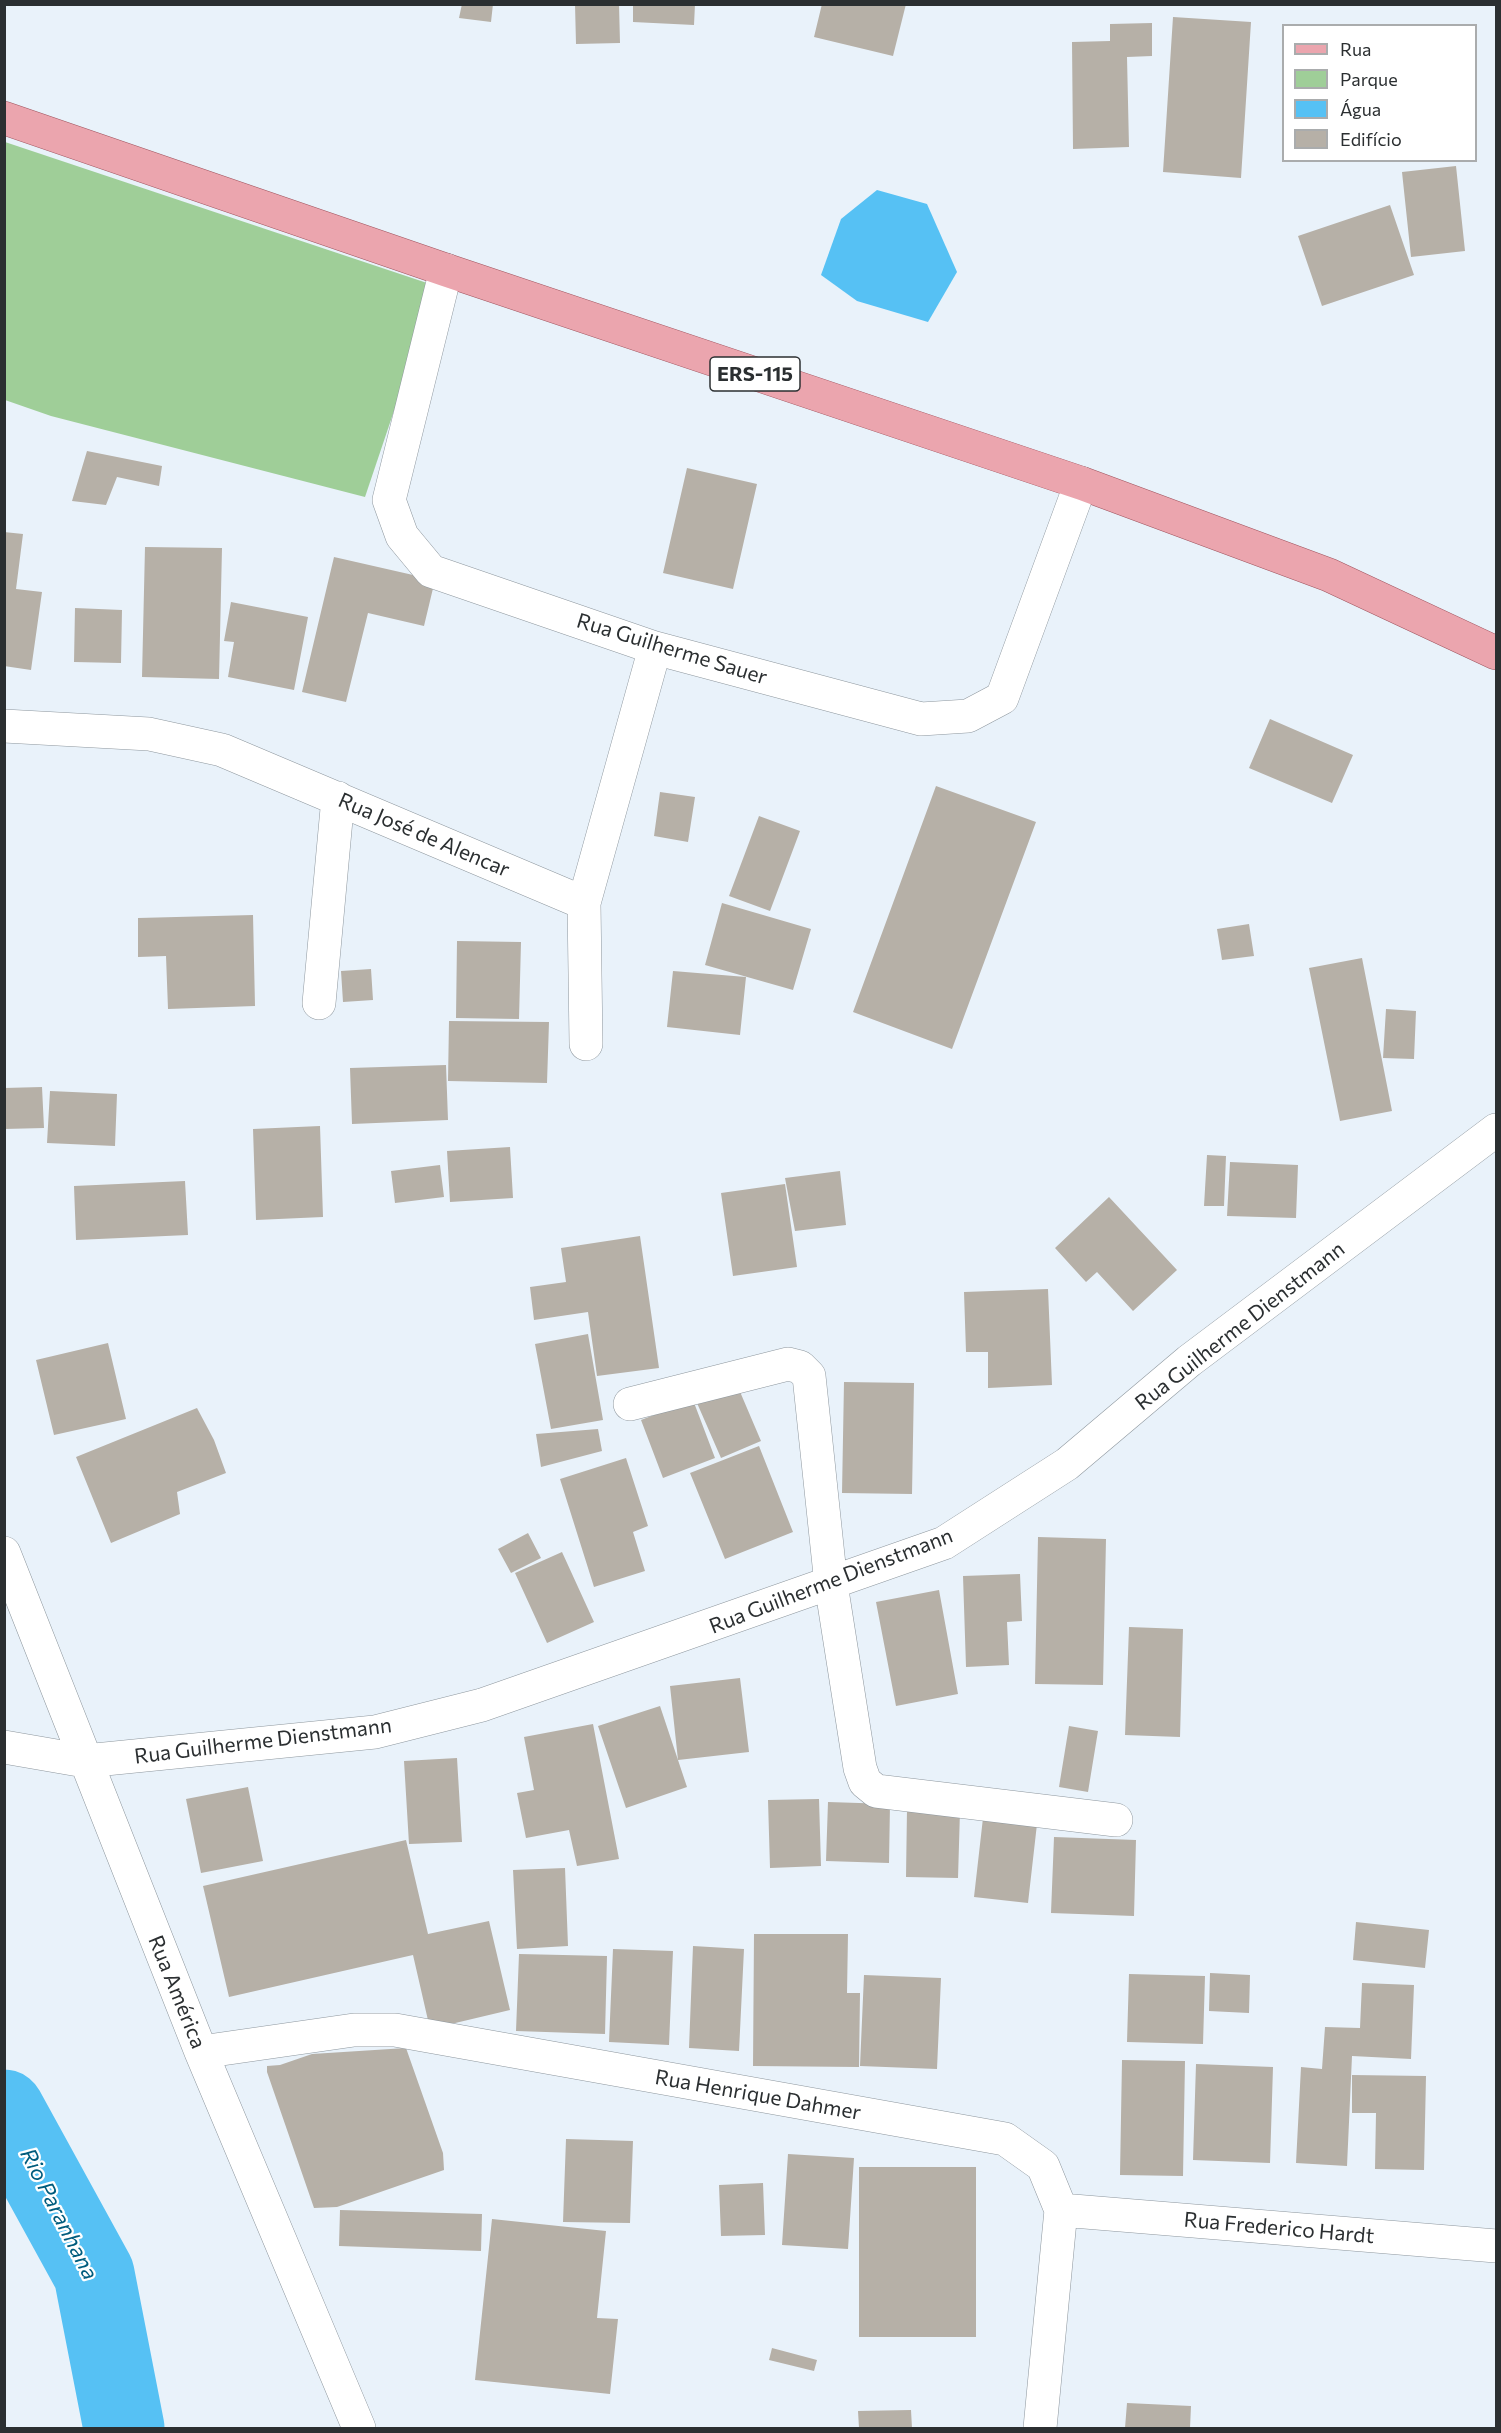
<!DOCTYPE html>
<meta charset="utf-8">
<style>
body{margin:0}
#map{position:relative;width:1501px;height:2433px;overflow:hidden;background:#e9f2fa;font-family:Commissioner,sans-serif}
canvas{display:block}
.frame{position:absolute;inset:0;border:6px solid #2b2f31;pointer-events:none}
.legend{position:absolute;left:1282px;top:24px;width:195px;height:138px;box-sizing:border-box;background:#fff;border:2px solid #aaacad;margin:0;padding:8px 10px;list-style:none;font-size:18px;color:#2b2f31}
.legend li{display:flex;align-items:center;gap:12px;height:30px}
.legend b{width:30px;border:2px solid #aaacad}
</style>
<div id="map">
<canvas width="1501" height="2433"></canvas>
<div class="frame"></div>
<ul class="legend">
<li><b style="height:8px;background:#eba5ae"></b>Rua</li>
<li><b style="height:16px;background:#9fce98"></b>Parque</li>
<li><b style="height:16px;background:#56c1f4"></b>Água</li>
<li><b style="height:16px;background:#b6b0a7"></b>Edifício</li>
</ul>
</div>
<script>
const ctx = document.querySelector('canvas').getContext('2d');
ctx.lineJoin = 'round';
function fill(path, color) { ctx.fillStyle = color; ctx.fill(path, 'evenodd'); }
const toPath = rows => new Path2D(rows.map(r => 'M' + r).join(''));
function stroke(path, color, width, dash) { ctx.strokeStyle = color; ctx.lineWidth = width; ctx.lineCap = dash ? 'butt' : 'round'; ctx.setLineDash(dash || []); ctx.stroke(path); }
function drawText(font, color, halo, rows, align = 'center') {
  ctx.font = font + ' Commissioner,sans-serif'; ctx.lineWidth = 4.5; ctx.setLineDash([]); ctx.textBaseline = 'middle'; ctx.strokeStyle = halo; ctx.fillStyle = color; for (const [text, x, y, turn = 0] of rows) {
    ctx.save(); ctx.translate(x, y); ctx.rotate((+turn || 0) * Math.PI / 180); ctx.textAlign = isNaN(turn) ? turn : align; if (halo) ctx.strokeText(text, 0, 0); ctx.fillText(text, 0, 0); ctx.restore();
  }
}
fill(toPath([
 [5,142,436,286,365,497,51,416,5,400]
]), '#9fce98');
fill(toPath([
 [877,190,927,204,957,272,928,322,857,301,821,275,841,219]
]), '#56c1f4');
stroke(toPath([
 [4,2110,94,2274,124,2428]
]), '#56c1f4', 81);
fill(toPath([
 [462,4,493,4,491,22,459,18],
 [575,4,619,4,620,43,576,44],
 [633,4,695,4,694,25,633,22],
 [822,4,906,4,893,56,814,37],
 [1173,17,1251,22,1241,178,1163,172],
 [1152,23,1152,56,1127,57,1129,147,1073,149,1072,42,1110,41,1110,24],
 [1456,166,1465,251,1411,257,1402,172],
 [1390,205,1414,275,1322,306,1298,236],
 [87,451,162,466,159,486,117,477,106,505,72,501],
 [687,468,757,484,733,589,663,573],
 [4,532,23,534,16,589,42,592,31,670,4,666],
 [145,547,222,548,219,679,142,677],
 [334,557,435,580,424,626,368,613,346,702,302,692],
 [231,602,308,617,294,690,228,677,234,642,224,641],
 [75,608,122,610,121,663,74,662],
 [1270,719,1353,755,1332,803,1249,768],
 [936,786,1036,822,952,1049,853,1012],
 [660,792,695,797,688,842,654,836],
 [759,816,800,831,770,911,729,896],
 [722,903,811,929,793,990,705,965],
 [253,915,255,1006,168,1009,166,956,138,957,138,918],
 [1249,924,1254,956,1222,960,1217,929],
 [457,941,521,942,519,1019,456,1018],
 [1362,958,1392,1111,1340,1121,1309,968],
 [371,969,373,1000,343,1002,341,971],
 [673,971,746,977,740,1035,667,1027],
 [1386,1009,1416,1011,1414,1059,1383,1058],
 [449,1021,549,1022,547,1083,448,1081],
 [446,1065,448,1120,352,1124,350,1068],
 [42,1087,44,1128,4,1129,4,1088],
 [50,1091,117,1094,115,1146,47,1143],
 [320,1126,323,1217,256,1220,253,1129],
 [510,1147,513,1198,450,1202,447,1151],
 [1207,1155,1226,1156,1224,1206,1204,1206],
 [1230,1162,1298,1165,1296,1218,1227,1216],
 [440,1165,444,1197,395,1203,391,1171],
 [840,1171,846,1225,795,1231,785,1178],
 [185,1181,188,1235,76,1240,74,1186],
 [785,1184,797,1267,733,1276,721,1193],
 [1109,1197,1177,1270,1133,1311,1097,1272,1086,1282,1055,1248],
 [640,1236,659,1368,597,1376,588,1312,534,1320,530,1287,566,1282,561,1248],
 [1048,1289,1052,1385,988,1388,988,1352,966,1352,964,1292],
 [588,1334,603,1420,551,1429,535,1344],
 [108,1343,126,1419,54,1435,36,1360],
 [844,1382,914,1383,912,1494,842,1493],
 [738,1387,761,1441,721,1458,697,1403],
 [693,1400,715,1458,663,1478,641,1420],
 [197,1408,214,1440,226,1473,177,1492,180,1514,111,1543,76,1457],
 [598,1429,602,1451,541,1467,536,1434],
 [759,1446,793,1532,725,1559,690,1473],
 [626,1458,648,1526,633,1532,645,1571,594,1587,560,1479],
 [528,1533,541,1558,511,1573,498,1549],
 [1038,1537,1106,1539,1103,1685,1035,1684],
 [562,1552,594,1622,547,1643,515,1573],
 [1020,1574,1022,1621,1007,1622,1009,1665,966,1667,963,1576],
 [939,1590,958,1694,896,1706,876,1602],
 [1129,1627,1183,1629,1180,1737,1125,1735],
 [740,1678,749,1752,678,1760,670,1686],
 [660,1706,687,1787,626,1808,598,1726],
 [593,1724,619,1859,577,1866,569,1830,526,1838,517,1793,534,1790,524,1737],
 [1069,1726,1098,1731,1088,1792,1059,1787],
 [457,1758,462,1842,409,1844,404,1761],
 [248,1787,263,1861,201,1873,186,1799],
 [819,1799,821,1866,770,1868,768,1800],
 [828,1802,890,1804,889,1863,826,1861],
 [907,1809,960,1811,958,1878,906,1877],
 [983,1818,1037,1824,1028,1903,974,1897],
 [1054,1837,1136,1840,1134,1916,1051,1913],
 [406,1840,428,1934,489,1921,510,2010,430,2029,413,1955,229,1997,203,1886],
 [565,1868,568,1946,517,1949,513,1870],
 [1356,1922,1429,1930,1425,1968,1353,1960],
 [754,1934,848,1934,847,1993,860,1993,859,2067,753,2066],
 [693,1946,744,1949,739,2051,689,2048],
 [613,1949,673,1951,669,2045,609,2042],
 [519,1954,607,1956,605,2034,516,2031],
 [1210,1973,1250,1975,1249,2013,1209,2011],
 [1129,1974,1205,1976,1203,2044,1127,2042],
 [864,1975,941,1978,937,2069,860,2066],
 [1362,1983,1414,1985,1411,2059,1352,2056,1347,2166,1296,2163,1301,2067,1322,2069,1325,2027,1360,2028],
 [406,2048,443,2153,444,2170,337,2207,314,2208,267,2072,267,2066,280,2065,312,2054],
 [1122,2060,1185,2061,1183,2176,1120,2175],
 [1196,2064,1273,2067,1270,2163,1193,2160],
 [1352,2075,1426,2076,1424,2170,1375,2169,1376,2113,1352,2113],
 [566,2139,633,2141,630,2223,563,2222],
 [788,2154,854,2158,848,2249,782,2245],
 [859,2167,976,2167,976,2337,859,2337],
 [763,2183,765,2235,721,2236,719,2185],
 [340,2210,482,2214,481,2251,339,2246],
 [492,2219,606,2231,597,2318,618,2319,610,2394,475,2380],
 [772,2348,817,2360,814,2371,769,2360],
 [1127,2403,1191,2406,1190,2428,1125,2428],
 [911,2410,912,2428,859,2428,858,2411]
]), '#b6b0a7');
const minor = toPath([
 [446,270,389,500,402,536,431,571,655,648,921,719,968,716,1002,698,1081,483],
 [4,726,149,734,222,750,584,903,655,648],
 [584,903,586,1044],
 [319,1003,338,798],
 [630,1404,788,1364,800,1367,809,1376,831,1584,860,1768,865,1782,876,1791,1116,1820],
 [4,1553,201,2052,359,2428],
 [4,1747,85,1761,375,1732,482,1705,944,1543,1067,1464,1189,1361,1496,1130],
 [201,2052,354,2030,395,2030,1005,2139,1043,2166,1061,2210,1040,2428],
 [1061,2210,1496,2246]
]);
const major = toPath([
 [4,118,446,270,1081,483,1329,575,1496,653]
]);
stroke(minor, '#8e979e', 34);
stroke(major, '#9f555f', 34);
stroke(minor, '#fff', 33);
stroke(major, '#eba5ae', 33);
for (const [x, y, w] of [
 [755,374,90]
]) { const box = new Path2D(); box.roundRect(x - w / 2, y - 17, w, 34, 4.5); ctx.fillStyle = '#fff'; ctx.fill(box); stroke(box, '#2b2f31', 1.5); }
drawText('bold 20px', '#2b2f31', null, [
 ["ERS-115",755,374]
]);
drawText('21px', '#2b2f31', '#fff', [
 ["Rua Guilherme Sauer",672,649,17],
 ["Rua José de Alencar",424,835,23],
 ["Rua Guilherme Dienstmann",1240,1326,-38],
 ["Rua Guilherme Dienstmann",831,1581,-21],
 ["Rua Guilherme Dienstmann",263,1741,-7],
 ["Rua América",177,1992,68],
 ["Rua Henrique Dahmer",758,2095,10],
 ["Rua Frederico Hardt",1279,2228,5]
]);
drawText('italic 22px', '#005c7d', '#fff', [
 ["Rio Paranhana",59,2214,63]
]);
</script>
